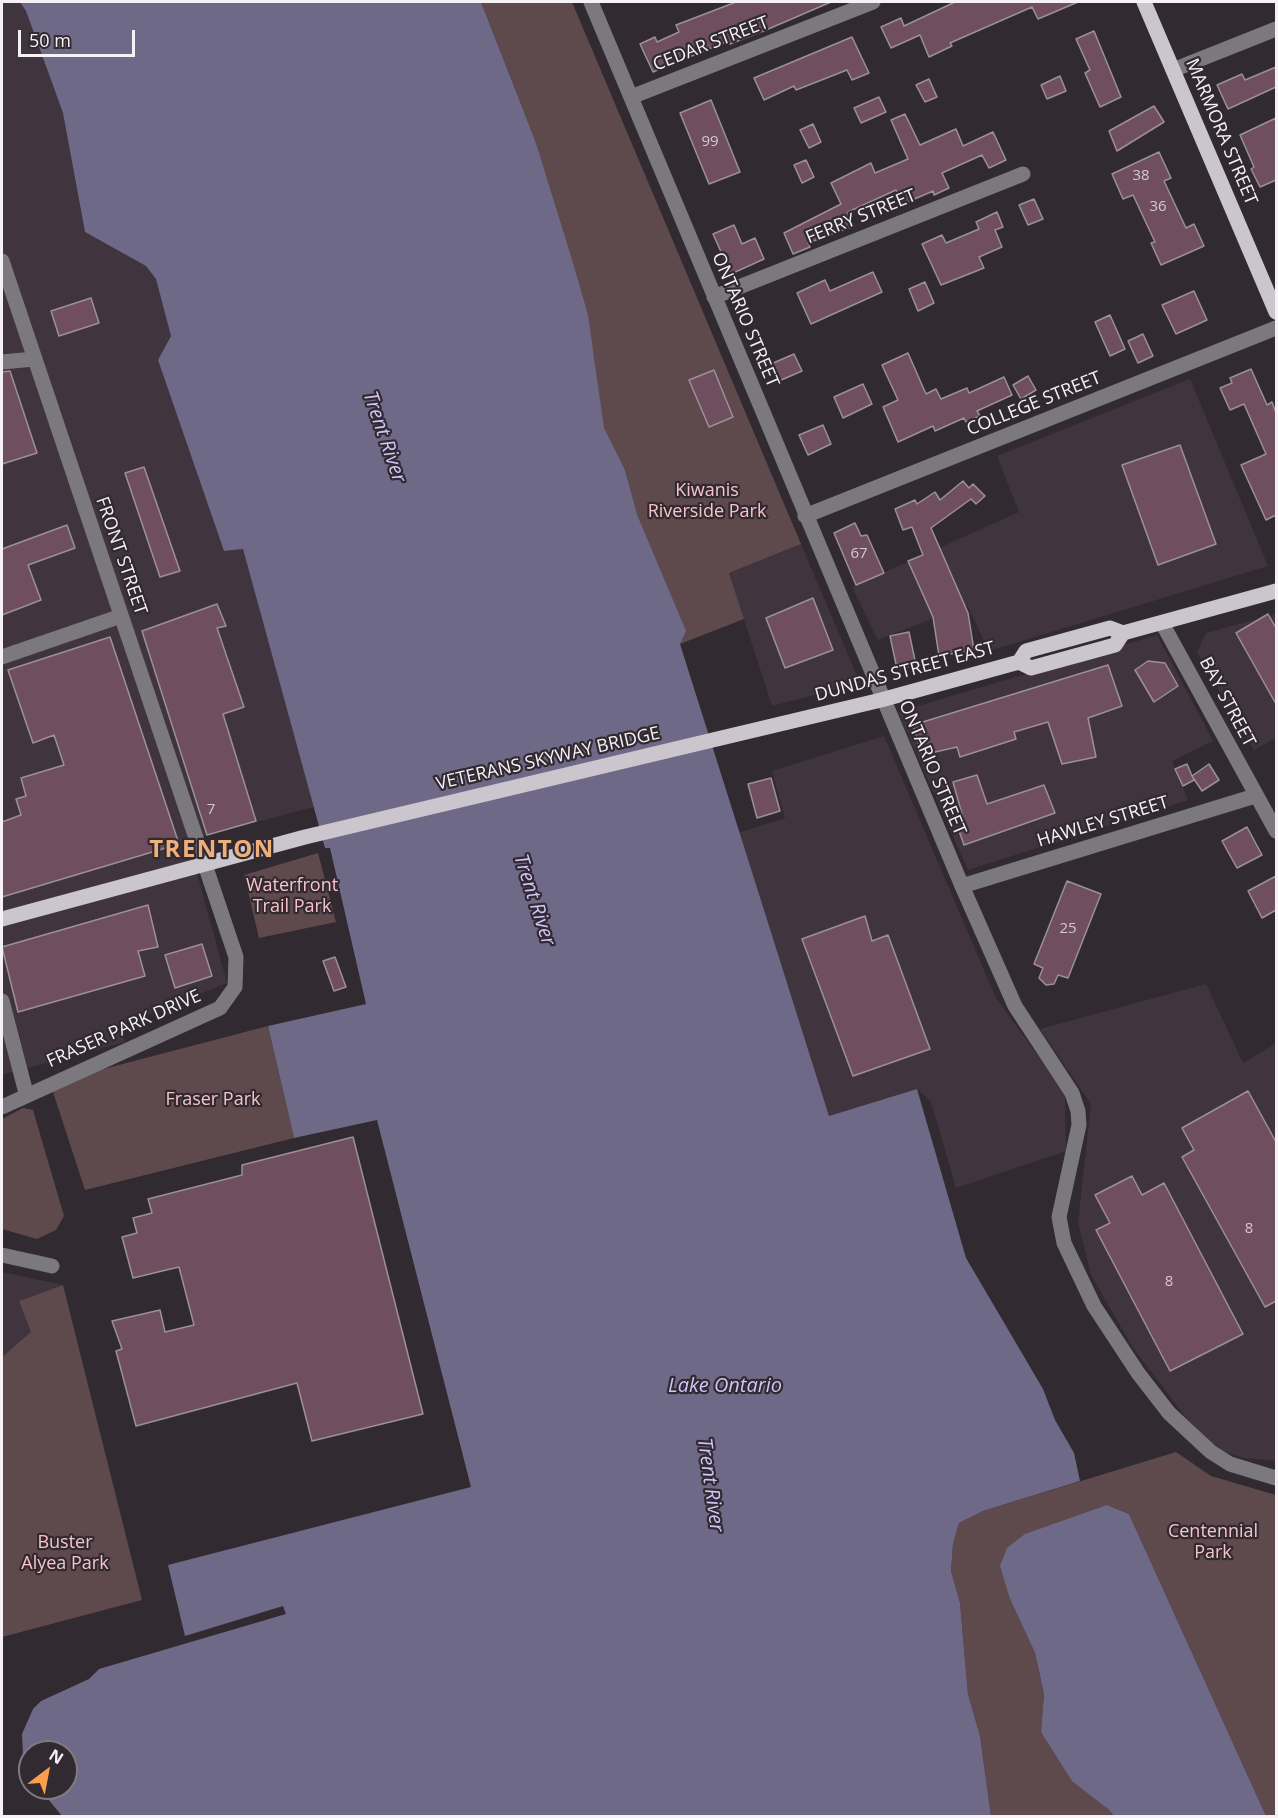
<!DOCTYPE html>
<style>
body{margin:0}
#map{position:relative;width:1278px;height:1818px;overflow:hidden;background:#312a30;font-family:"Open Sans",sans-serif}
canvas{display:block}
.frame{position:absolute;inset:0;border:3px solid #f6f1f5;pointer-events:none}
.north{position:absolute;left:18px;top:1740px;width:60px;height:60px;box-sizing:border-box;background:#312a30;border:2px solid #807a7f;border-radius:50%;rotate:32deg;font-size:16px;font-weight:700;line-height:24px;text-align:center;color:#f6f1f5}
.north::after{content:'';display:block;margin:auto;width:21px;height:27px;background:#f99f4d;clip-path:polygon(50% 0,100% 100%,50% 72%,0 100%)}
.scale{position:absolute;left:18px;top:30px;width:117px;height:27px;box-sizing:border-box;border:3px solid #f6f1f5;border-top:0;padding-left:8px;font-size:18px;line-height:21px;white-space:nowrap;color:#f6f1f5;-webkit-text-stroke:4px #312a30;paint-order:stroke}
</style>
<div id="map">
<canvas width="1278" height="1818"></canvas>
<div class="frame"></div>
<div class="north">N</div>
<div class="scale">50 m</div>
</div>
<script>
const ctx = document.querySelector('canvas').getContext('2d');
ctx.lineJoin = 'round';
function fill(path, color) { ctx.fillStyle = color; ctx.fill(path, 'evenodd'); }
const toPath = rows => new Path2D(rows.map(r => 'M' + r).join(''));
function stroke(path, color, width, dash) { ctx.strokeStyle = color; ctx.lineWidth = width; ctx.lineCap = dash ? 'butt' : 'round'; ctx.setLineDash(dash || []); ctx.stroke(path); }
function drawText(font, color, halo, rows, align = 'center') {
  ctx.font = font + ' "Open Sans",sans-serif'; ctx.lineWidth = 4.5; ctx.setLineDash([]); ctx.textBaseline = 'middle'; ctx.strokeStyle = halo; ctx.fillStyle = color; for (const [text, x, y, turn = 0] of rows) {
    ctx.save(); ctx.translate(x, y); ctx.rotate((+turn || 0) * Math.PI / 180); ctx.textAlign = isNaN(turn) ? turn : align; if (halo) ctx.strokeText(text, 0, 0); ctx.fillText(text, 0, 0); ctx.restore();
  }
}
fill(toPath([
 [2,2,20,2,26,11,63,113,85,232,146,266,156,279,171,336,158,360,224,551,243,549,314,807,188,840,227,983,119,1026,125,1042,4,1074,2,1077],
 [1190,379,1268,566,989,651,967,605,878,640,852,587,1019,512,997,456],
 [801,544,860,683,772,706,729,573],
 [1276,614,1276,738,1254,750,1197,652,1206,633],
 [1157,635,1213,741,1172,761,1188,800,968,870,898,712],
 [884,736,996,998,1065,1093,1066,1151,956,1188,931,1102,917,1089,829,1116,738,833,785,818,772,771],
 [1206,984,1243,1063,1276,1043,1276,1461,1245,1458,1221,1451,1188,1420,1133,1348,1091,1275,1078,1223,1091,1104,1040,1029],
 [2,1272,63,1285,19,1301,32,1332,2,1357]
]), '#40353f');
fill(toPath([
 [481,2,572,2,801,544,729,573,744,619,680,644,638,517,625,470,603,428,594,357,535,140],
 [318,853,336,922,259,938,244,875],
 [268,1026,294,1138,85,1190,50,1083],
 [23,1108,33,1110,64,1216,56,1230,37,1239,2,1229,2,1119],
 [63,1285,142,1600,2,1637,2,1357,31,1332,19,1301],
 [1176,1452,1211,1476,1276,1495,1276,1816,1266,1816,1129,1514,1107,1505,1010,1599,1035,1653,1044,1694,1041,1732,1114,1816,991,1816,980,1736,968,1694,960,1603,951,1571,953,1544,959,1523,983,1511]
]), '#5e494d');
fill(toPath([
 [20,2,481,2,535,140,573,263,588,315,604,428,625,470,638,517,686,631,680,644,829,1116,917,1089,966,1258,1043,1389,1055,1420,1074,1453,1080,1481,983,1511,959,1523,953,1544,951,1571,960,1603,968,1694,980,1736,991,1816,62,1816,39,1788,66,1788,66,1752,30,1752,30,1771,23,1756,22,1734,33,1709,41,1701,89,1679,99,1669,286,1614,283,1606,185,1636,168,1565,471,1487,377,1120,294,1138,268,1026,366,1004,330,848,325,848,243,549,224,551,158,360,171,336,156,279,146,266,85,232,63,113,26,11],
 [1107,1505,1129,1514,1266,1816,1114,1816,1108,1809,1072,1781,1041,1732,1044,1694,1035,1653,1010,1599,1000,1566,1007,1548,1025,1534]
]), '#6f6988');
const building = toPath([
 [736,2,831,2,766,30,730,44,728,41,653,72,640,44,655,37,657,42,679,32,676,25,736,2],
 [955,2,1078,2,1038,19,1032,7,950,43,952,46,929,57,920,35,891,48,881,27,901,18,904,26,955,2],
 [1094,31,1121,97,1100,107,1085,73,1090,70,1076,39,1094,31],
 [852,37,869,73,852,80,847,70,796,90,794,86,764,100,754,78,852,37],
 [1276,67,1276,87,1228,109,1217,85,1242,74,1245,80,1276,67],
 [1060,76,1066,91,1047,99,1041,85,1060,76],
 [929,79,937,97,925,102,916,85,929,79],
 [879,97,886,112,861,123,854,108,879,97],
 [711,100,740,172,709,184,680,113,711,100],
 [1154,106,1164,122,1117,151,1109,131,1154,106],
 [905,114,920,145,956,129,963,146,993,132,1006,160,989,168,982,155,942,173,949,188,934,195,933,191,903,204,896,190,848,212,854,226,808,243,810,247,793,254,784,233,841,204,831,183,871,163,875,173,908,159,891,120,905,114],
 [1276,118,1276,180,1260,187,1251,169,1254,167,1240,135,1276,118],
 [813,124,821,142,809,148,800,130,813,124],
 [1159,152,1171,178,1164,181,1186,228,1194,224,1204,246,1161,265,1151,243,1155,242,1133,195,1123,199,1112,174,1159,152],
 [806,160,814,177,802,183,794,165,806,160],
 [1034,199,1043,219,1028,225,1019,205,1034,199],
 [997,212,1003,227,995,230,1002,247,979,257,984,268,941,285,922,244,942,235,946,243,979,229,976,222,997,212],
 [734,225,742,244,755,238,764,259,731,274,713,234,734,225],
 [873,272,882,292,811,324,797,293,825,280,830,291,873,272],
 [925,282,934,303,918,311,909,289,925,282],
 [1194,291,1207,320,1176,334,1162,305,1194,291],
 [91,298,99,323,59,336,51,311,91,298],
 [1110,315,1125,349,1110,356,1095,322,1110,315],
 [1143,334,1153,356,1138,363,1128,341,1143,334],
 [908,353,926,394,936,389,941,399,967,388,969,393,1004,377,1012,395,977,411,980,416,966,422,964,418,935,431,933,426,898,442,883,407,898,400,882,365,908,353],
 [794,354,802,371,779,381,771,364,794,354],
 [1251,369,1267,405,1272,402,1276,413,1276,515,1266,520,1241,465,1266,454,1244,404,1230,410,1220,388,1232,383,1230,378,1251,369],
 [714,370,733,417,709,427,689,380,714,370],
 [10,371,37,453,2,464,2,372,10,371],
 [1028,376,1036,390,1021,399,1013,385,1028,376],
 [863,384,872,404,843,418,834,397,863,384],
 [823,425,831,444,808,455,799,435,823,425],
 [1180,445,1216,544,1158,565,1122,465,1180,445],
 [144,467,180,571,160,577,125,473,144,467],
 [963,481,969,488,973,484,985,496,976,504,971,499,931,528,968,613,974,650,939,656,933,617,908,561,923,555,912,527,903,530,895,509,915,500,917,504,935,492,940,500,963,481],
 [855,523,861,536,867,535,884,573,856,585,834,533,855,523],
 [67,525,75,548,28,565,41,600,2,615,2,549,67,525],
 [813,598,833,650,785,668,766,618,813,598],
 [217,604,226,626,217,628,244,707,223,714,256,821,207,835,142,631,217,604],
 [1268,614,1276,628,1276,704,1236,633,1268,614],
 [909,632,916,665,897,669,890,636,909,632],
 [110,637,179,844,2,897,2,822,21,815,16,799,26,796,21,778,64,765,54,735,33,743,8,670,110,637],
 [1148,661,1165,663,1178,686,1154,702,1135,670,1148,661],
 [1108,665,1122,706,1088,718,1096,757,1062,764,1048,722,1014,732,1016,739,960,757,957,747,922,755,913,725,1108,665],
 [1187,764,1192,776,1209,764,1219,780,1202,791,1192,776,1194,780,1183,786,1175,769,1187,764],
 [977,775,987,804,1044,785,1055,813,964,845,958,828,965,825,953,782,977,775],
 [771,778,780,811,757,818,748,784,771,778],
 [1247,827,1262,855,1237,868,1222,841,1247,827],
 [1276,876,1276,910,1262,918,1248,891,1276,876],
 [1067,881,1101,894,1068,978,1058,975,1054,984,1046,985,1039,978,1043,968,1034,964,1067,881],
 [148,905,158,947,138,951,145,976,18,1012,2,947,148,905],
 [865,916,872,941,888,935,930,1049,853,1076,802,939,865,916],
 [202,944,212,976,175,988,165,955,202,944],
 [335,957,346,987,334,991,323,961,335,957],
 [1248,1091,1276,1142,1276,1301,1265,1307,1182,1157,1194,1150,1182,1128,1248,1091],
 [353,1137,423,1414,312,1441,297,1383,136,1426,116,1351,122,1349,112,1321,160,1310,165,1332,194,1325,179,1267,133,1278,122,1237,137,1233,133,1218,152,1213,148,1199,242,1175,242,1165,353,1137],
 [1132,1176,1142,1195,1164,1183,1243,1334,1170,1371,1096,1230,1110,1223,1095,1195,1132,1176]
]);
fill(building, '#6f4f5f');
stroke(building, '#9b9195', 1.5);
stroke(toPath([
 [591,2,962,886,1015,1006,1072,1093,1078,1111,1079,1125,1059,1217,1064,1243,1094,1306,1138,1373,1169,1413,1211,1452,1230,1464,1276,1478],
 [1173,70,1276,29],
 [631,97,873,2],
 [2,261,236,957,235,987,220,1008,2,1107],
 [714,297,1023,174],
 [2,362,34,359],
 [805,516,1276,328],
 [1162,623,1276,831],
 [2,657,121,616],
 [962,886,1255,796],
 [2,1001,26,1093],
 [2,1255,52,1266]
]), '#7b797d', 15);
stroke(toPath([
 [1144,2,1276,312],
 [1019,662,1031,668,1115,645,1123,633,1276,591],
 [2,919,305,837,881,700,1019,662,1026,651,1110,628,1123,633]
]), '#cbc6ce', 15);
drawText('15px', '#d4c8d0', null, [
 ["99",710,142],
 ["38",1141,176],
 ["36",1158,207],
 ["67",859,554],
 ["7",211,810],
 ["25",1068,929],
 ["8",1249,1229],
 ["8",1169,1282]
]);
drawText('18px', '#f6f1f5', '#312a30', [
 ["CEDAR STREET",711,44,-21],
 ["MARMORA STREET",1221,132,67],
 ["FERRY STREET",861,217,-22],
 ["ONTARIO STREET",745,320,67],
 ["COLLEGE STREET",1034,404,-22],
 ["FRONT STREET",121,556,71],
 ["DUNDAS STREET EAST",905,672,-15],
 ["BAY STREET",1227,702,62],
 ["VETERANS SKYWAY BRIDGE",548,759,-13],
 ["ONTARIO STREET",932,768,67],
 ["HAWLEY STREET",1103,822,-17],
 ["FRASER PARK DRIVE",124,1029,-24]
]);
drawText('18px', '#f8c2cc', '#312a30', [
 ["Kiwanis",707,491],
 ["Riverside Park",707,512],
 ["Waterfront",292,886],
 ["Trail Park",292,907],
 ["Fraser Park",213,1100],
 ["Centennial",1213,1532],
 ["Park",1213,1553],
 ["Buster",65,1543],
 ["Alyea Park",65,1564]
]);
drawText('italic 20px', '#d0c4fc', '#312a30', [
 ["Trent River",384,437,71],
 ["Trent River",534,900,72],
 ["Lake Ontario",725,1386],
 ["Trent River",710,1485,82]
]);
ctx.letterSpacing = '1.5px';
drawText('bold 24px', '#eeb07b', '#312a30', [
 ["TRENTON",212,850]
]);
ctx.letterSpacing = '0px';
</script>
